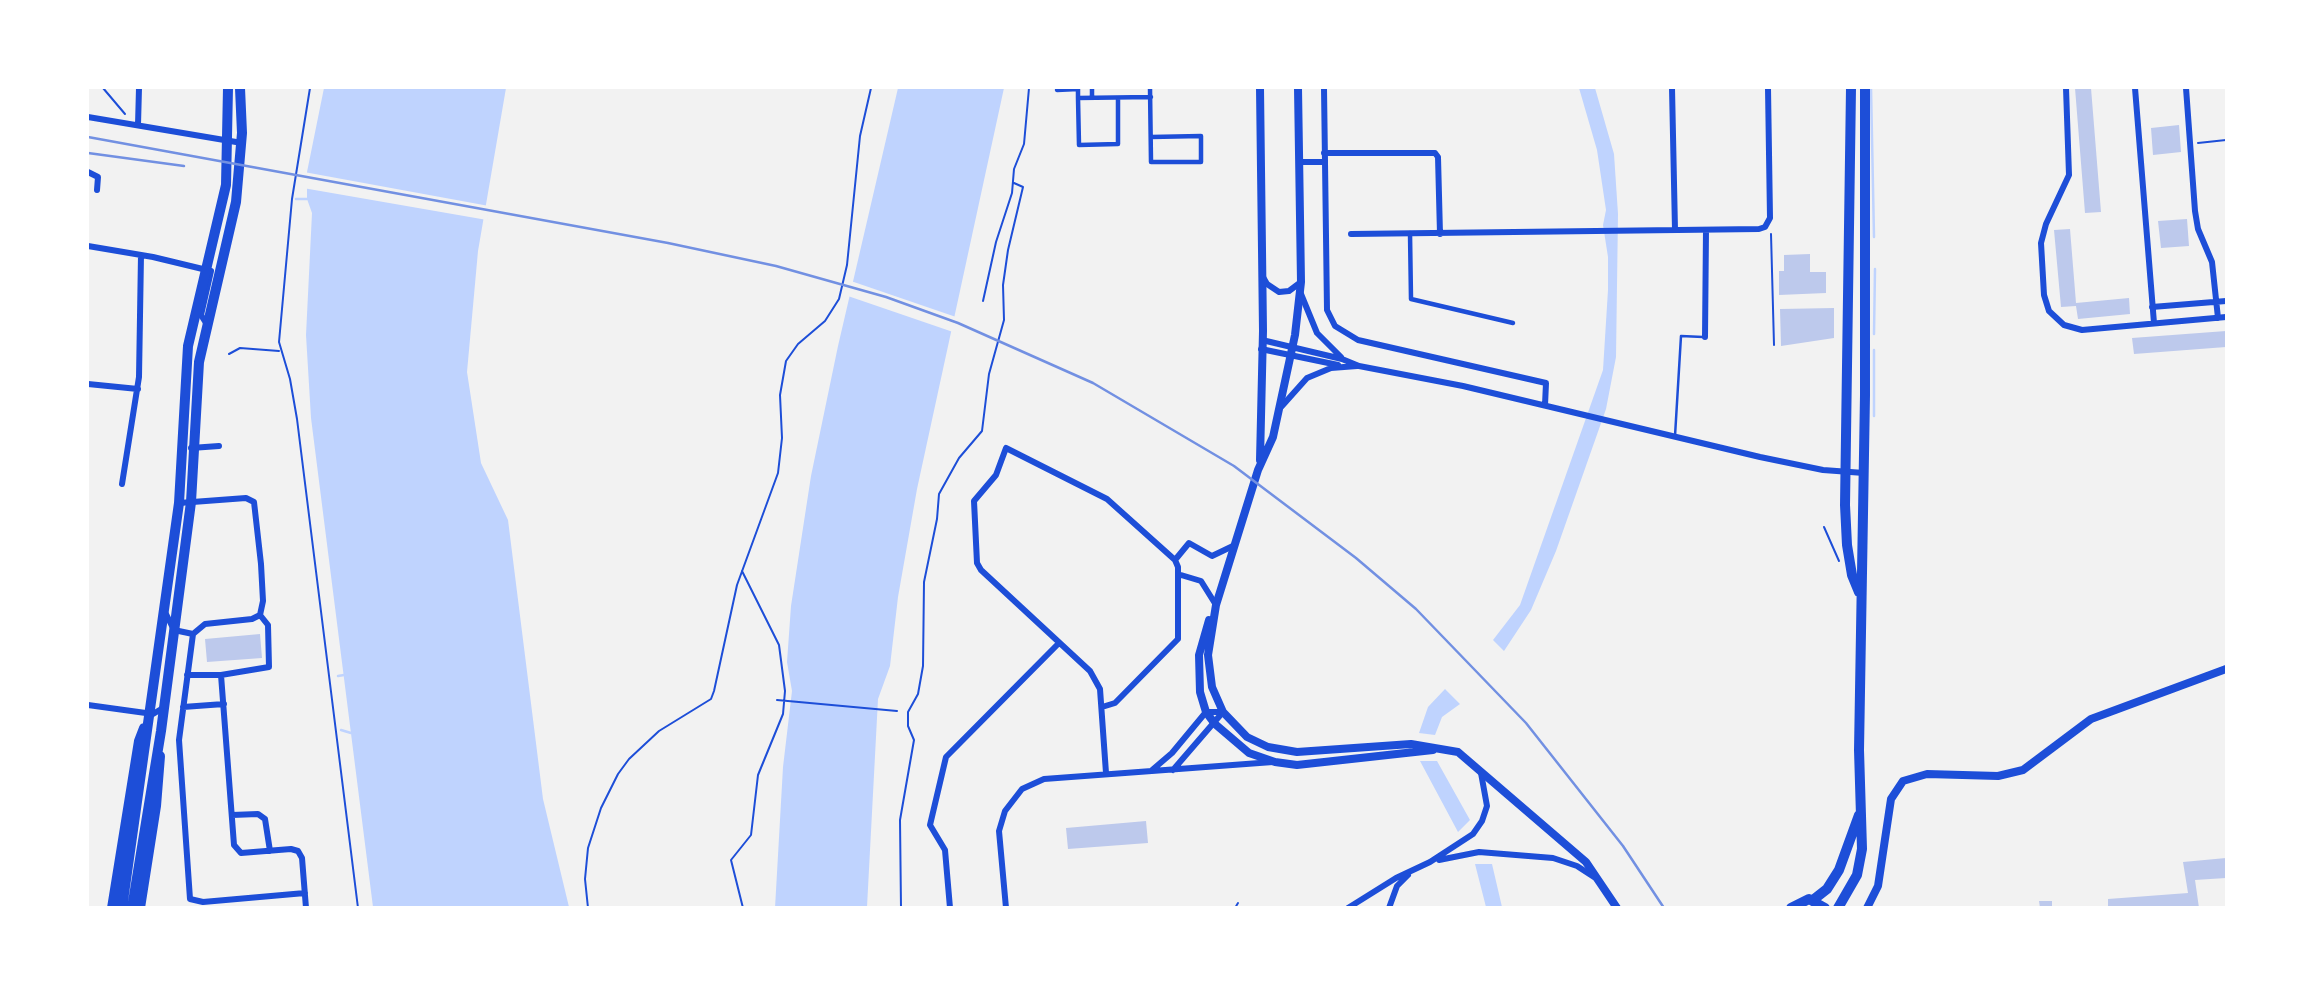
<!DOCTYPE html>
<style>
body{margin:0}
#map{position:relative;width:2314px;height:995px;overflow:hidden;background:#f2f2f2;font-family:Overpass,sans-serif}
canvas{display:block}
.frame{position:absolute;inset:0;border:89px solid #fff;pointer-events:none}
</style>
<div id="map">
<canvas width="2314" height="995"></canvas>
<div class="frame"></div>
</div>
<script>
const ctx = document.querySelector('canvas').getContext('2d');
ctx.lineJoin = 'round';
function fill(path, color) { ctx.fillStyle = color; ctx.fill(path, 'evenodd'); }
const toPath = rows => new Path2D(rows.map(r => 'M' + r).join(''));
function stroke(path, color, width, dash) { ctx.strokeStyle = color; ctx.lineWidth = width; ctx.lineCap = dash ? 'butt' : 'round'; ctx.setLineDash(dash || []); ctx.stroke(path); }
fill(toPath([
 [324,88,506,88,478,251,467,372,481,463,508,520,543,799,569,907,373,907,311,418,306,335,312,213,307,199,307,172],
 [898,88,1004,88,917,489,898,597,890,666,878,699,867,907,775,908,783,767,792,691,787,662,791,606,811,476,838,346],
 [1579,88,1595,88,1614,154,1618,214,1616,357,1606,409,1556,551,1531,610,1504,651,1493,640,1520,605,1603,370,1608,290,1608,257,1603,225,1606,210,1597,150],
 [1445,689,1460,704,1442,717,1435,735,1419,733,1428,707],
 [1420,761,1437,761,1470,820,1458,832],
 [1475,864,1492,864,1502,907,1486,907]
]), '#bfd3fe');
fill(toPath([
 [304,172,489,206,487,220,303,188],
 [848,280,956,317,953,332,845,295]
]), '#f2f2f2');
stroke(toPath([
 [1871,88,1874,237],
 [296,199,307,199],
 [1874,334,1875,269],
 [1874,416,1874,350],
 [338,676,344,675],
 [341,730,351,733]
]), '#bfd3fe', 2.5);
fill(toPath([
 [2075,88,2091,88,2101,212,2085,213],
 [2179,125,2181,152,2153,155,2151,128],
 [2187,219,2189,246,2161,248,2158,221],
 [2070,229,2076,303,2129,298,2130,314,2078,319,2076,306,2061,307,2054,230],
 [1810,254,1810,272,1826,272,1826,293,1779,295,1779,271,1784,271,1784,255],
 [1834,308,1834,338,1781,346,1780,309],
 [2226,331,2226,347,2134,354,2132,338],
 [260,634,262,658,207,662,205,639],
 [1146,821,1148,843,1068,849,1066,828],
 [2226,858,2226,878,2195,880,2199,908,2108,908,2108,899,2188,893,2183,862],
 [2039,901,2052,901,2052,908,2040,908]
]), '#bdc9ec');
stroke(toPath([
 [103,88,125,114],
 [310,88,292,199,279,342,290,379,297,419,358,908],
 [2198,143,2226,140],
 [1771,234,1774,345],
 [983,301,996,242,1012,193,1014,169,1024,144,1029,88],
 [229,354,240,348,279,351],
 [1824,527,1839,561],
 [742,571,779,645,785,691,783,714,758,775,751,835,731,860,743,908],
 [777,700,897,711],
 [1268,907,1268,908],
 [588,908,585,879,588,848,601,808,618,774,629,759,659,731,711,699,714,691,737,585,778,473,782,438,780,395,786,361,798,344,825,321,839,299,847,265,860,136,871,88],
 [901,908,900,820,914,740,908,726,908,712,918,694,923,666,924,582,937,519,939,494,959,458,982,431,989,374,1004,320,1003,285,1008,250,1023,187,1014,183],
 [1235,908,1238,903]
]), '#1d4ed8', 2);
stroke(toPath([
 [1675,436,1681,336,1703,337]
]), '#1d4ed8', 2.5);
stroke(toPath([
 [1092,88,1092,98],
 [1150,88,1151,162,1201,162,1201,136,1151,137],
 [1057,90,1078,89,1078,98,1151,97],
 [1078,98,1079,145,1118,144,1118,98],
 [1410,233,1411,299,1513,323]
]), '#1d4ed8', 4.5);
stroke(toPath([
 [1324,88,1327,310,1335,326,1358,340,1546,383,1545,405],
 [1672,88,1675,230],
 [2066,88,2069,175,2046,224,2041,243,2044,295,2049,311,2064,325,2082,330,2226,317],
 [2135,88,2154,323],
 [2186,88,2195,211,2198,229,2212,262,2218,318],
 [88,117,242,143],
 [138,125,139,88],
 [1324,153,1435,153,1438,157,1440,234],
 [1300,162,1325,162],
 [88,172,98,177,97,190],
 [1351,234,1759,229,1765,227,1770,218,1768,88],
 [88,246,153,257,211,271,201,315,206,323],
 [1263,277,1267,284,1279,292,1289,291,1301,282],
 [1301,294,1317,333,1341,357],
 [2152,307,2226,301],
 [1705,337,1706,230],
 [1262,340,1342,359,1359,366,1463,386,1760,457,1823,470,1864,473],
 [1261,349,1338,365],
 [88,384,138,389],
 [1282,406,1307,378,1331,368,1357,366],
 [191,448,219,446],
 [122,484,139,377,141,255],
 [179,503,246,498,254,502,261,564,263,601,260,615],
 [1175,560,1189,543,1212,556,1235,545],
 [1181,575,1201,581,1216,605],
 [166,614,174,630,193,634],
 [260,615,268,625,269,667,221,675,234,845,241,853,291,849,298,851,302,858,306,908],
 [193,634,179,740,190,899,203,902,305,893],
 [193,634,205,624,252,619,260,615],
 [187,675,221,675],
 [88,705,153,714,163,708],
 [183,707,224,704],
 [1102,707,1115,703,1178,639,1178,567,1175,560,1107,499,1006,448,996,475,974,501,977,563,981,570,1090,671,1100,689,1106,773],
 [1173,770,1223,712],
 [1151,771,1172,753,1206,712,1223,712],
 [232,815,258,814,265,819,270,851],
 [1439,860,1479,852,1553,858,1577,866,1594,877],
 [950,908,945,850,930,825,946,757,1059,643],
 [1006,908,999,831,1005,811,1022,789,1044,779,1273,762],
 [1348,908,1396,878,1430,862,1473,834,1482,821,1487,806,1481,773],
 [1389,908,1397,886,1408,875]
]), '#1d4ed8', 6);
stroke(toPath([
 [1298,88,1301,282,1295,335,1273,437,1258,470,1216,605,1208,655,1212,687,1223,712,1247,737,1268,747,1297,752,1411,744,1458,752,1586,862,1617,908],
 [1260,460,1263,331,1260,88],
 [1209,620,1199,655,1200,692,1206,712,1215,724,1249,753,1275,762,1297,765,1433,750],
 [1867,908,1878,886,1891,799,1903,781,1927,774,1998,776,2023,770,2091,719,2226,669]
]), '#1d4ed8', 8);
stroke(toPath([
 [1851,88,1845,505,1847,545,1852,575,1859,592],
 [1813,900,1827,889,1839,870,1859,815],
 [112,908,139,741,144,728],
 [122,908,179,503,188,346,226,185,228,88],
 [132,908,161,731,191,502,199,362,236,202,242,133,240,88],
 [140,908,156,806,160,756],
 [1791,908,1809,899,1825,908],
 [1838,908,1857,875,1862,849,1859,750,1865,395,1865,88]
]), '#1d4ed8', 10);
stroke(toPath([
 [88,137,668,243,776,266,886,297,958,323,1093,383,1234,466,1356,558,1416,609,1526,723,1623,846,1664,908],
 [88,153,184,166]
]), '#7290e2', 2.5);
</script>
